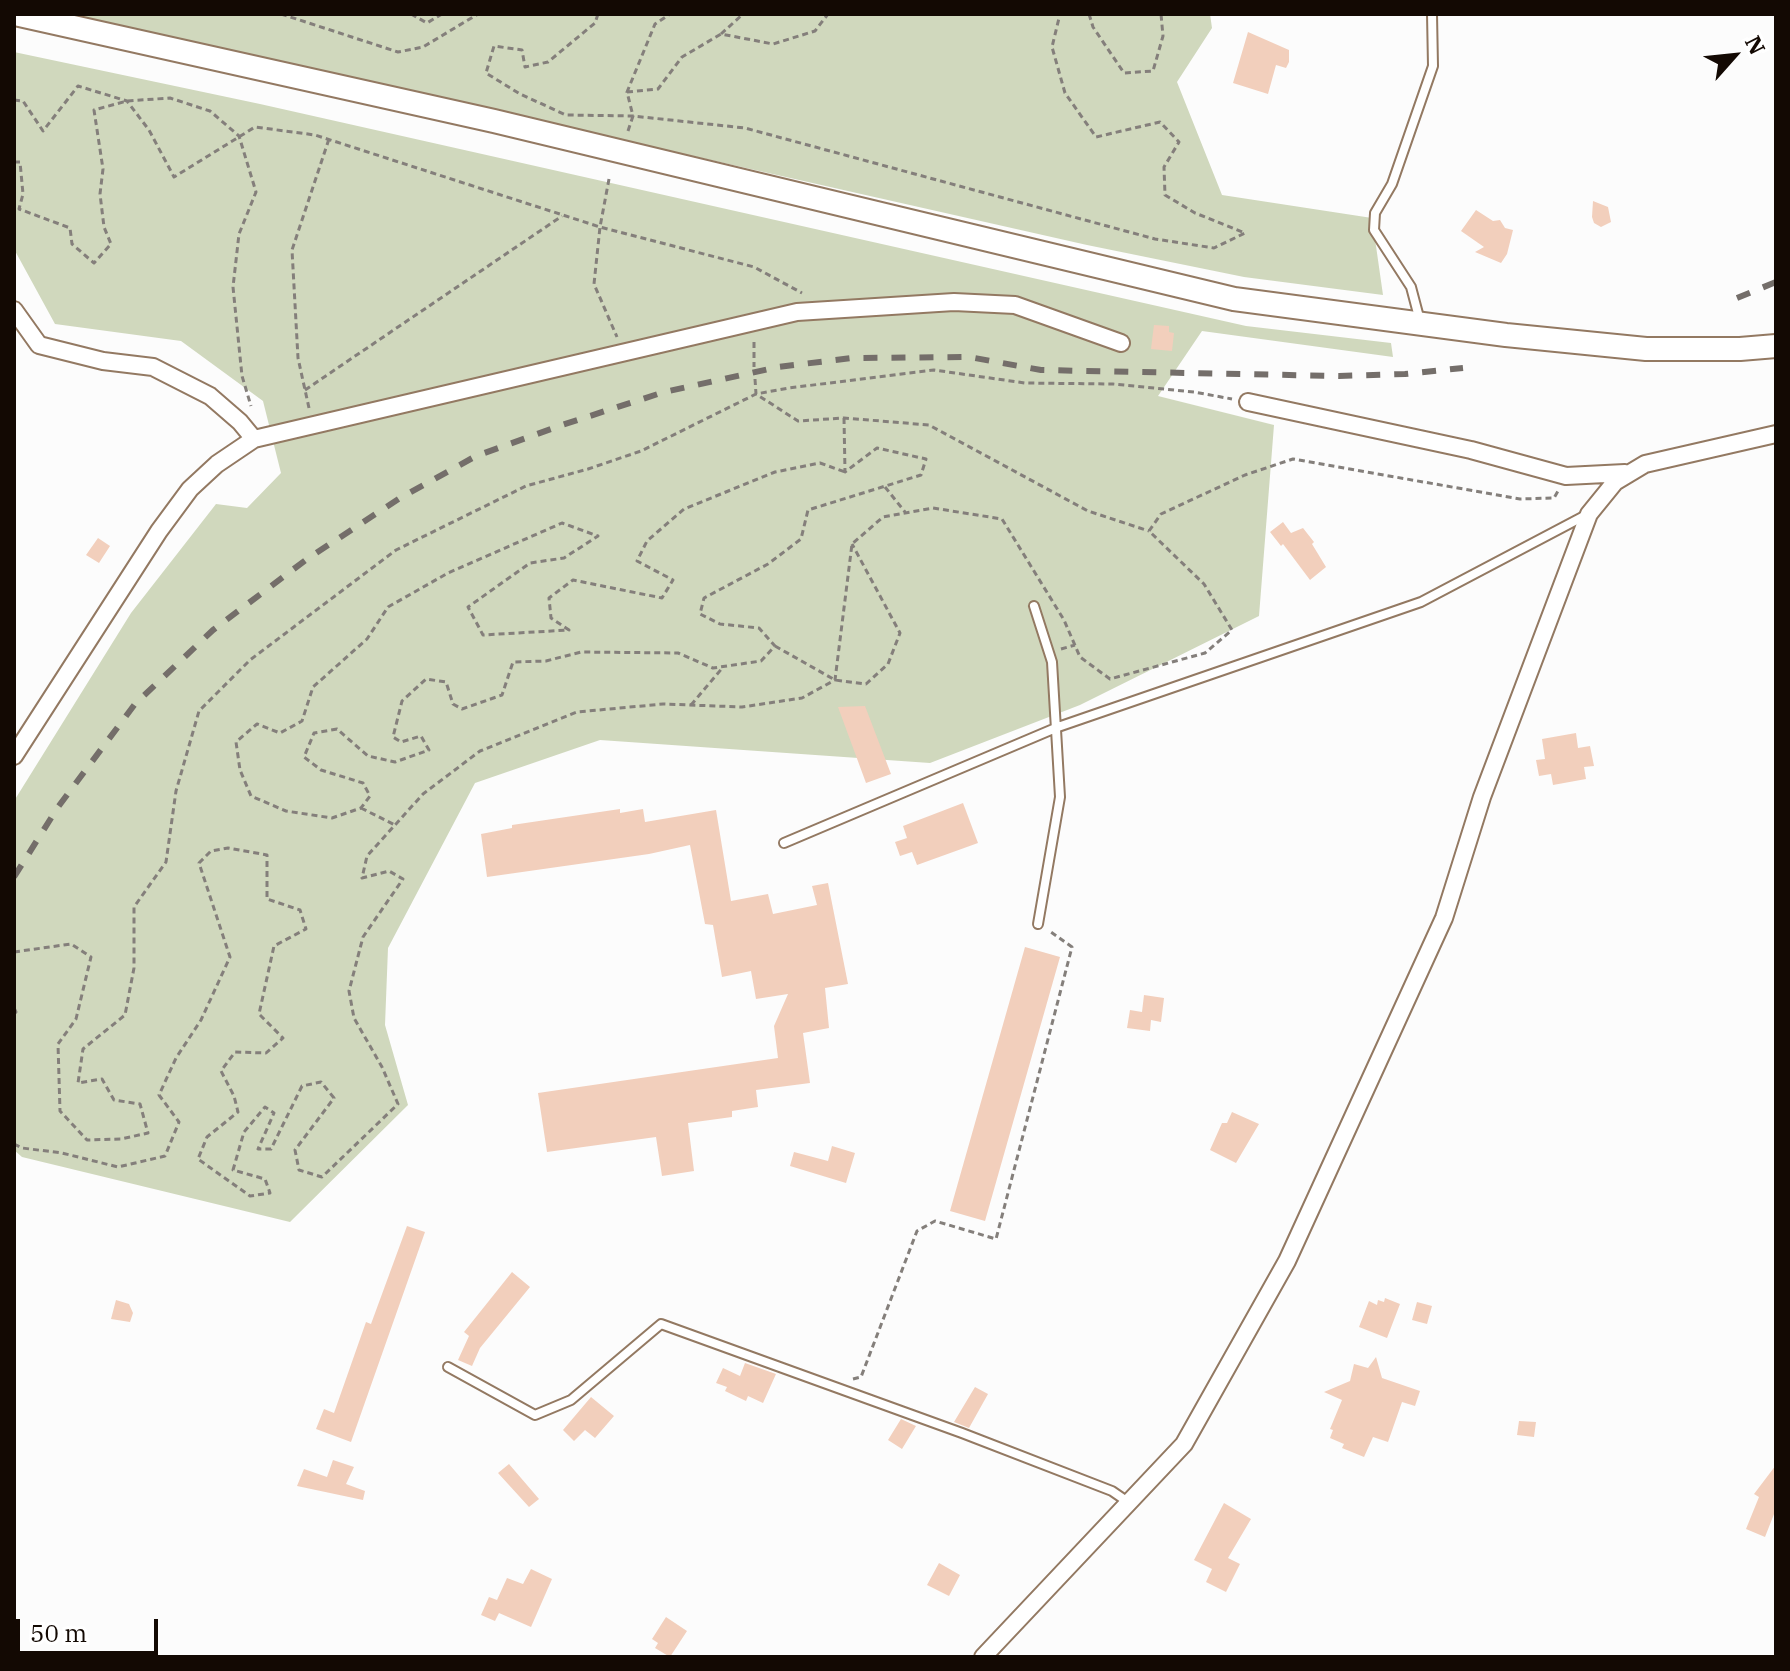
<!DOCTYPE html>
<style>
body{margin:0}
#map{position:relative;width:1790px;height:1671px;overflow:hidden;background:#fcfcfc;font-family:"IBM Plex Serif",serif}
canvas{display:block}
.frame{position:absolute;inset:0;border:16px solid #130903;pointer-events:none}
.north{position:absolute;left:1694px;top:16px;width:80px;height:80px;-webkit-text-stroke:6px #fff;paint-order:stroke;rotate:63deg;font-size:22px;font-weight:700;line-height:32px;text-align:center;color:#130903}
.north::after{content:'';display:block;margin:auto;width:28px;height:36px;background:#130903;clip-path:polygon(50% 0,100% 100%,50% 72%,0 100%)}
.scale{position:absolute;left:16px;top:1619px;width:142px;height:36px;box-sizing:border-box;border:4px solid #130903;border-top:0;padding-left:10px;font-size:24px;line-height:28px;white-space:nowrap;color:#130903;-webkit-text-stroke:6px #fff;paint-order:stroke}
</style>
<div id="map">
<canvas width="1790" height="1671"></canvas>
<div class="frame"></div>
<div class="north">N</div>
<div class="scale">50 m</div>
</div>
<script>
const ctx = document.querySelector('canvas').getContext('2d');
ctx.lineJoin = 'round';
function fill(path, color) { ctx.fillStyle = color; ctx.fill(path, 'evenodd'); }
const toPath = rows => new Path2D(rows.map(r => 'M' + r).join(''));
function stroke(path, color, width, dash) { ctx.strokeStyle = color; ctx.lineWidth = width; ctx.lineCap = dash ? 'butt' : 'round'; ctx.setLineDash(dash || []); ctx.stroke(path); }
fill(toPath([
 [64,14,1210,14,1212,28,1177,82,1222,195,1372,218,1383,295,1244,277,1087,245],
 [14,52,260,104,1246,326,1391,343,1393,357,1202,331,1158,396,1274,425,1259,616,1080,705,930,763,600,740,475,783,388,948,385,1025,408,1105,290,1222,22,1157,14,1150,14,801,131,613,216,504,247,508,281,473,263,401,181,341,55,324,14,249]
]), '#d0d8bd');
fill(toPath([
 [1248,32,1289,50,1289,62,1286,68,1276,65,1268,94,1233,83],
 [1593,201,1608,207,1611,222,1601,227,1594,223,1592,217],
 [1476,210,1493,221,1500,220,1505,228,1513,230,1507,254,1501,263,1475,252,1484,247,1461,231],
 [1154,325,1169,326,1169,332,1174,333,1172,351,1151,349],
 [1283,522,1291,533,1303,528,1314,542,1312,544,1326,567,1310,580,1283,544,1281,546,1270,532],
 [98,538,110,546,99,563,86,555],
 [865,706,891,774,866,783,838,707],
 [1576,733,1578,748,1590,746,1594,766,1584,767,1586,779,1553,785,1551,774,1539,776,1536,760,1545,759,1542,739],
 [963,803,978,843,917,865,912,852,900,856,895,842,907,838,903,826],
 [620,809,620,813,643,809,645,822,716,810,731,901,768,894,773,914,817,905,812,886,828,883,848,984,825,988,829,1028,803,1033,810,1083,756,1090,758,1107,732,1111,732,1117,688,1123,694,1171,662,1176,656,1137,547,1152,538,1093,778,1058,774,1026,788,994,756,999,751,971,722,977,713,925,705,924,690,845,649,854,487,877,481,834,512,828,512,825],
 [1025,947,1060,957,985,1221,950,1211],
 [1144,995,1164,998,1161,1022,1151,1020,1150,1031,1127,1028,1130,1010,1142,1012],
 [1232,1112,1259,1124,1236,1163,1210,1150,1222,1123,1227,1123],
 [832,1146,855,1153,846,1183,790,1166,794,1152,828,1161],
 [407,1226,425,1232,351,1442,316,1429,324,1409,334,1413,366,1322,371,1324],
 [512,1272,530,1287,480,1348,472,1366,458,1360,469,1336,464,1332],
 [1385,1298,1400,1304,1387,1338,1359,1327,1369,1301,1377,1305,1378,1300,1384,1302],
 [116,1300,129,1304,133,1313,130,1322,111,1319],
 [1417,1302,1432,1306,1427,1324,1412,1320],
 [1376,1357,1382,1378,1420,1391,1415,1406,1402,1402,1388,1442,1373,1437,1364,1457,1342,1448,1344,1444,1330,1438,1333,1430,1330,1429,1342,1400,1324,1392,1350,1381,1354,1364,1368,1368],
 [745,1363,776,1374,763,1403,748,1396,746,1401,725,1391,727,1387,716,1383,723,1368,740,1376],
 [975,1387,988,1394,969,1428,954,1422],
 [591,1397,614,1416,595,1438,585,1430,574,1441,563,1430],
 [901,1419,916,1426,902,1449,888,1440],
 [1519,1421,1536,1422,1534,1437,1517,1435],
 [333,1460,354,1467,346,1484,365,1491,363,1500,297,1486,304,1469,327,1477],
 [509,1464,539,1499,529,1507,498,1473],
 [1776,1465,1776,1509,1765,1537,1746,1529,1759,1497,1754,1494],
 [1224,1503,1251,1519,1228,1558,1240,1564,1226,1592,1206,1582,1212,1569,1194,1560],
 [939,1563,960,1575,949,1596,927,1585],
 [531,1569,552,1579,531,1627,499,1613,495,1621,481,1615,489,1597,497,1600,507,1578,523,1584],
 [666,1617,687,1631,670,1657,655,1648,658,1643,652,1639]
]), '#f2cfbc');
const service = toPath([
 [1420,321,1411,287,1374,230,1375,213,1392,184,1433,66,1432,14],
 [1034,606,1052,662,1060,797,1038,924],
 [784,843,1058,727,1421,602,1588,514],
 [448,1367,535,1415,571,1400,661,1324,962,1433,1112,1491,1128,1502]
]);
const minor = toPath([
 [14,310,39,345,103,361,153,367,210,396,240,422,254,439],
 [1248,402,1471,450,1566,476,1625,473],
 [14,756,159,531,190,489,217,464,254,439,797,312,954,302,1015,305,1121,343],
 [983,1657,1184,1444,1287,1261,1444,918,1482,797,1589,514,1615,482,1645,464,1776,434]
]);
const secondary = toPath([
 [15,14,494,121,1234,299,1506,335,1646,349,1740,349,1776,346]
]);
stroke(service, '#937962', 12);
stroke(minor, '#937962', 20);
stroke(secondary, '#937962', 26);
stroke(toPath([
 [281,14,398,52,423,47,478,14],
 [411,14,427,23,442,14],
 [598,14,595,23,548,62,525,67,522,50,494,46,486,73,520,94,566,115,633,116,745,128,1155,239,1214,248,1245,233,1195,213,1165,195,1164,167,1179,142,1160,122,1096,137,1065,93,1052,47,1060,14],
 [1089,14,1093,27,1124,73,1153,71,1163,36,1161,14],
 [721,34,743,14],
 [627,92,658,89,682,57,721,34,773,44,815,31,828,14],
 [14,100,23,101,43,131,78,86,127,101,149,130,174,177,255,127,315,135,600,227,754,267,802,293],
 [628,131,633,116,627,92,655,24,670,14],
 [14,162,20,162,23,194,19,209,70,228,72,244,94,263,111,244,104,227,100,194,103,169,94,110,127,101,170,98,210,111,239,136,256,192,239,234,233,287,242,376,251,406],
 [609,179,600,227,594,284,617,337],
 [754,342,754,367],
 [755,379,756,394,798,421,844,418,929,425,1088,511,1149,531],
 [305,390,562,216],
 [309,408,298,358,292,250,329,139],
 [844,418,845,472,877,448,926,459,921,475,808,510,801,539,768,564,704,598,700,614,720,624,759,628,775,646,761,661,713,668,678,653,581,652,546,661,513,662,502,695,462,709,453,704,446,682,426,679,402,701,393,737,401,742,421,736,429,750,395,762,368,756,337,729,314,733,304,757,321,770,363,783,370,796,361,808,332,818,286,811,251,796,240,770,236,742,257,724,280,733,302,721,313,687,367,639,388,607,448,573,562,523,598,536,564,558,530,563,468,607,483,635,569,630,551,618,549,598,573,580,662,598,673,580,637,561,647,541,684,509,775,472,820,463,845,472],
 [885,487,905,512],
 [775,646,835,680,866,684,888,664,900,633,852,544],
 [1061,649,1075,645],
 [691,705,724,666],
 [361,808,395,825],
 [14,952,71,944,91,957,76,1019,58,1044,60,1111,87,1140,121,1139,148,1133,140,1104,114,1100,102,1079,78,1083,83,1049,125,1015,134,968,134,907,166,862,176,791,199,711,250,660,396,550,526,486,588,469,641,451,756,394,789,388,934,370,1025,383,1113,384,1194,392,1232,399],
 [14,1008,16,1012,14,1014],
 [14,1144,22,1148,62,1153,118,1167,165,1156,179,1122,159,1095,176,1058,201,1020,230,957,199,863,211,851,228,848,267,855,267,899,300,910,306,929,274,946,259,1014,283,1038,266,1053,235,1052,221,1071,234,1096,238,1112,207,1137,198,1159,250,1196,270,1193,265,1179,233,1170,244,1132,265,1107,274,1113,258,1149,271,1149,302,1086,321,1082,334,1098,295,1150,299,1170,322,1177,398,1104,382,1067,354,1018,349,991,363,937,403,879,389,871,362,878,367,856,423,794,480,751,577,712,663,704,742,707,802,698,835,680,852,544,883,517,933,508,1002,519,1064,620,1080,657,1110,679,1205,653,1232,630,1204,584,1149,531,1161,514,1245,475,1293,459,1520,499,1554,498,1558,491],
 [853,1379,861,1377,917,1231,935,1221,996,1239,1072,947,1048,930]
]), '#847f7b', 3, [6, 4]);
stroke(service, '#fff', 8);
stroke(minor, '#fff', 16);
stroke(secondary, '#fff', 22);
stroke(toPath([
 [1737,298,1776,282],
 [14,877,58,807,135,704,213,630,307,559,400,498,476,456,562,425,664,392,778,367,852,358,969,357,1041,370,1339,376,1405,374,1463,368]
]), '#746e6a', 6, [14, 14]);
</script>
